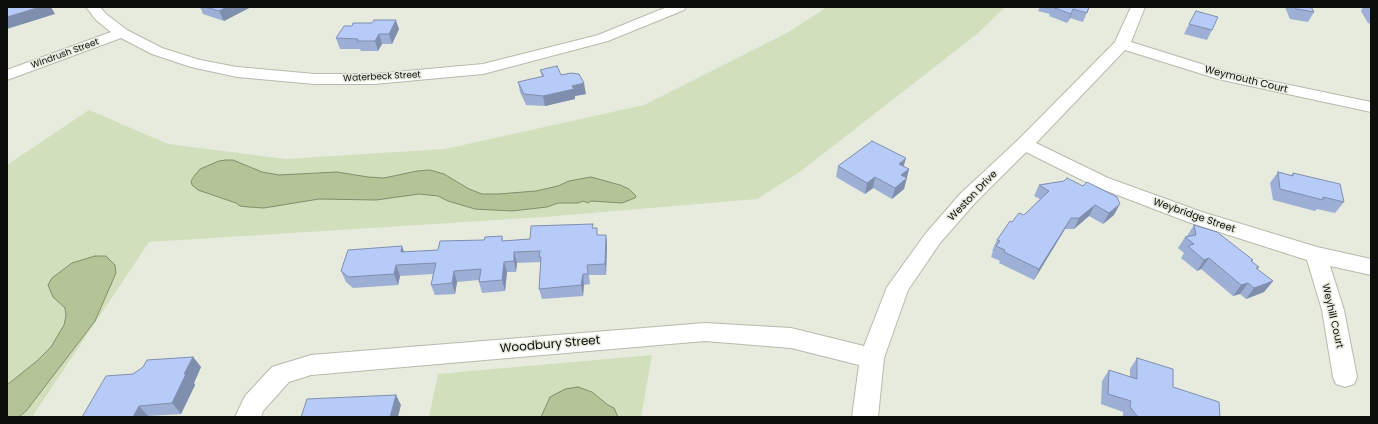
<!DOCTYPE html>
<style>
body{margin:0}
#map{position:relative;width:1378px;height:424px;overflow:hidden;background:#e6ebdd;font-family:Poppins,sans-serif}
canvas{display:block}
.frame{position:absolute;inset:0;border:8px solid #0c0e09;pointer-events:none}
</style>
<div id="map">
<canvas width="1378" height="424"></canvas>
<div class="frame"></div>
</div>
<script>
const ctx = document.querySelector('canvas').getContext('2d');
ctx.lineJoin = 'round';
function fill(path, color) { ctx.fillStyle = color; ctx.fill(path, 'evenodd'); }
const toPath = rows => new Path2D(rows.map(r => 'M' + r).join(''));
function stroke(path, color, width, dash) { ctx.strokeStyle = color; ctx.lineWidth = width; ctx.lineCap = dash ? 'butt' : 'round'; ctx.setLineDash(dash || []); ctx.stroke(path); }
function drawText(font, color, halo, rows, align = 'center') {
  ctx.font = font + ' Poppins,sans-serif'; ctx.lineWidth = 3; ctx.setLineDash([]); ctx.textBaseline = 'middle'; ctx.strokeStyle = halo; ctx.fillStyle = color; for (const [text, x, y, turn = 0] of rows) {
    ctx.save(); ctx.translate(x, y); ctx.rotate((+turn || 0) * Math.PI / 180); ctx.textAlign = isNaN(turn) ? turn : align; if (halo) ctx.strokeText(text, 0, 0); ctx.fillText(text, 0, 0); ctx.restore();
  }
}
fill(toPath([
 [827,7,1005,7,977,34,801,171,757,199,544,217,149,242,32,417,7,417,7,165,89,110,168,144,286,159,445,149,644,105,787,33],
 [652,355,641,417,429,417,438,374]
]), '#d1dfbc');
const water = toPath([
 [226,160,233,160,262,172,279,175,337,172,368,177,384,178,417,171,430,170,444,174,469,189,482,194,498,194,536,191,558,186,569,181,591,177,620,185,629,189,636,196,635,198,622,203,591,201,588,203,583,201,578,203,558,203,547,207,512,211,475,209,448,201,438,196,419,194,376,200,319,199,264,208,249,207,240,206,236,203,198,190,192,185,191,181,195,175,200,169,219,161,226,160],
 [95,256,106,256,115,265,116,273,95,321,27,410,19,417,7,417,7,385,38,360,51,347,64,325,66,316,65,308,53,297,48,285,52,278,72,263,95,256],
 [578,387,592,392,608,405,614,408,618,417,541,417,550,397,565,389,578,387]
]);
fill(water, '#b3c596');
stroke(water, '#818e6c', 1);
const minor = toPath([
 [86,7,100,7,106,14,127,30,162,48,200,60,237,67,315,74,374,74,483,64,598,35,667,7,686,7,684,10,608,41,483,74,374,84,315,84,237,77,191,67,152,54,121,38,7,80,7,70,111,32,96,20,86,7],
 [1131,7,1145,7,1131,42,1227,72,1371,102,1371,112,1218,79,1125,50,1036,143,1108,178,1202,212,1317,247,1371,259,1371,275,1330,266,1344,310,1357,377,1354,384,1345,387,1336,384,1333,377,1322,310,1307,260,1188,222,1094,186,1026,152,975,203,940,243,908,290,884,358,878,417,852,417,859,365,791,348,705,341,311,375,289,382,263,411,261,417,235,417,245,396,272,367,311,355,705,323,791,328,864,346,887,287,926,233,961,193,1018,140,1115,42,1131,7]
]);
stroke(minor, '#b5bbad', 2);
fill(minor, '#fff');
fill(toPath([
 [200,7,251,7,224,21,203,14],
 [1040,7,1089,7,1083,22,1070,18,1067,23,1049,16,1050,14,1038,11],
 [1285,7,1311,7,1314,12,1308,22,1290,19],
 [1363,7,1371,7,1371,24,1368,23,1361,11],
 [1189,24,1212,30,1207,40,1184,34],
 [352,26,399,29,392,44,382,44,378,51,361,51,360,49,340,49,336,38],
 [540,70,561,75,586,94,575,96,575,99,545,106,526,105,520,92,518,82,542,77],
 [838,166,904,166,909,169,904,189,892,199,873,188,865,194,836,177],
 [1278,172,1291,175,1293,173,1344,202,1335,213,1317,209,1315,211,1273,200,1270,183],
 [1064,181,1114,215,1103,224,1089,216,1074,229,1065,229,1034,280,999,263,1000,261,991,257,993,251,992,251,997,240,1012,222,1024,215,1040,199,1034,196,1039,185],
 [1194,225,1252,262,1259,267,1257,269,1273,281,1264,292,1246,299,1240,294,1233,296,1201,269,1197,271,1181,258,1184,253,1178,248,1185,237,1187,237,1187,236],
 [593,228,598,235,606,235,607,245,606,275,589,275,590,284,584,285,583,296,542,299,539,289,541,265,540,262,517,263,516,272,507,272,505,291,482,293,479,282,479,280,457,282,455,294,435,295,431,285,433,274,400,276,398,285,353,288,346,282,341,271,404,252,438,250,502,236,503,241,530,239],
 [193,357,201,367,194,383,195,385,181,414,148,416,82,417,133,374,143,367],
 [1137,358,1173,387,1220,417,1123,417,1123,412,1101,404,1102,381,1109,370,1130,377,1130,369]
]), '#9dafd5');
fill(toPath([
 [40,7,51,7,55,14,7,29,7,17],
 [227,7,251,7,224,21,219,11],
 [1073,9,1070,18,1067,23,1071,14],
 [396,20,399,29,392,44,389,34],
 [379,34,382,44,378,51,375,41],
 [584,83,586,94,575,96,575,99,545,106,543,96,572,86],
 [906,158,903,169,899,164],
 [909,169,904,189,892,199,895,188,901,175],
 [875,177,873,188,865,194,867,183],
 [1120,204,1114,215,1103,224,1109,213],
 [1095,205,1089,216,1074,229,1079,218],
 [1071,218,1065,229,1034,280,1039,269],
 [606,235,607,245,606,275,605,264],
 [402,246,406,257,401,252],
 [514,252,517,263,516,272,514,261],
 [1209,258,1201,269,1197,271,1204,260],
 [504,262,507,272,505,291,502,280],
 [396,265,400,276,398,285,394,274],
 [454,271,457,282,455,294,452,283],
 [583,274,584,285,583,296,581,285],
 [1273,281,1264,292,1246,299,1254,288],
 [1248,283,1240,294,1233,296,1241,285],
 [193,357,201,367,194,383,195,385,181,414,172,403,184,374],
 [396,395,401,405,398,417,390,417],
 [139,406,148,416,148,417,133,417]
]), '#808eae');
const building = toPath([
 [7,7,40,7,7,17,7,7],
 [206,7,227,7,219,11,206,7],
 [1052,7,1089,7,1087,13,1073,9,1071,14,1052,7],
 [1295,7,1311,7,1314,12,1296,9,1295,7],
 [1196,11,1218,17,1212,30,1189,24,1196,11],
 [374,20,396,20,389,34,379,34,375,41,357,41,358,39,336,38,344,26,352,26,353,23,372,23,374,20],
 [557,66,561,75,571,73,579,74,584,83,572,86,574,89,543,96,524,94,518,82,544,76,540,70,557,66],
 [872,141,906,158,899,164,909,169,901,175,907,178,895,188,875,177,867,183,838,166,872,141],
 [1278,172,1293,176,1293,173,1340,184,1344,202,1323,197,1323,200,1280,189,1278,172],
 [1067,178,1083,186,1087,182,1117,197,1120,204,1109,213,1095,205,1079,218,1071,218,1039,269,1004,252,1005,250,996,246,1000,241,997,240,1010,221,1012,222,1019,213,1024,215,1049,191,1039,185,1064,181,1067,178],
 [593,224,592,228,597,228,597,235,606,235,605,264,587,265,588,274,583,274,581,285,539,289,541,257,539,257,540,251,514,252,514,261,504,262,502,280,479,282,481,269,454,271,452,283,431,285,436,263,396,265,394,274,348,277,341,271,348,250,402,246,401,252,438,250,440,241,484,240,485,237,502,236,502,241,530,239,531,226,593,224],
 [1194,225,1217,232,1253,260,1251,261,1259,267,1256,268,1273,281,1254,288,1248,283,1241,285,1209,258,1204,260,1188,246,1194,244,1185,237,1196,235,1194,225],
 [193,357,184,374,186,374,172,403,139,406,133,417,82,417,106,376,133,374,143,367,147,360,193,357],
 [1137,358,1173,369,1173,387,1219,402,1220,417,1140,417,1137,416,1130,407,1131,401,1108,394,1109,370,1137,379,1137,358],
 [396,395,390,417,301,417,307,399,396,395]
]);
fill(building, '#b7cbf8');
stroke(building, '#808eae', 1);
drawText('9px', '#0c0e09', '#e6ebdd', [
 ["Windrush Street",65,54,-20],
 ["Waterbeck Street",382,77,-3]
]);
drawText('10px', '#0c0e09', '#e6ebdd', [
 ["Weymouth Court",1246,80,14],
 ["Weston Drive",973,196,-46],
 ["Weybridge Street",1194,216,19],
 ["Weyhill Court",1332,316,77]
]);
drawText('12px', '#0c0e09', '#e6ebdd', [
 ["Woodbury Street",550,345,-5]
]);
</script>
